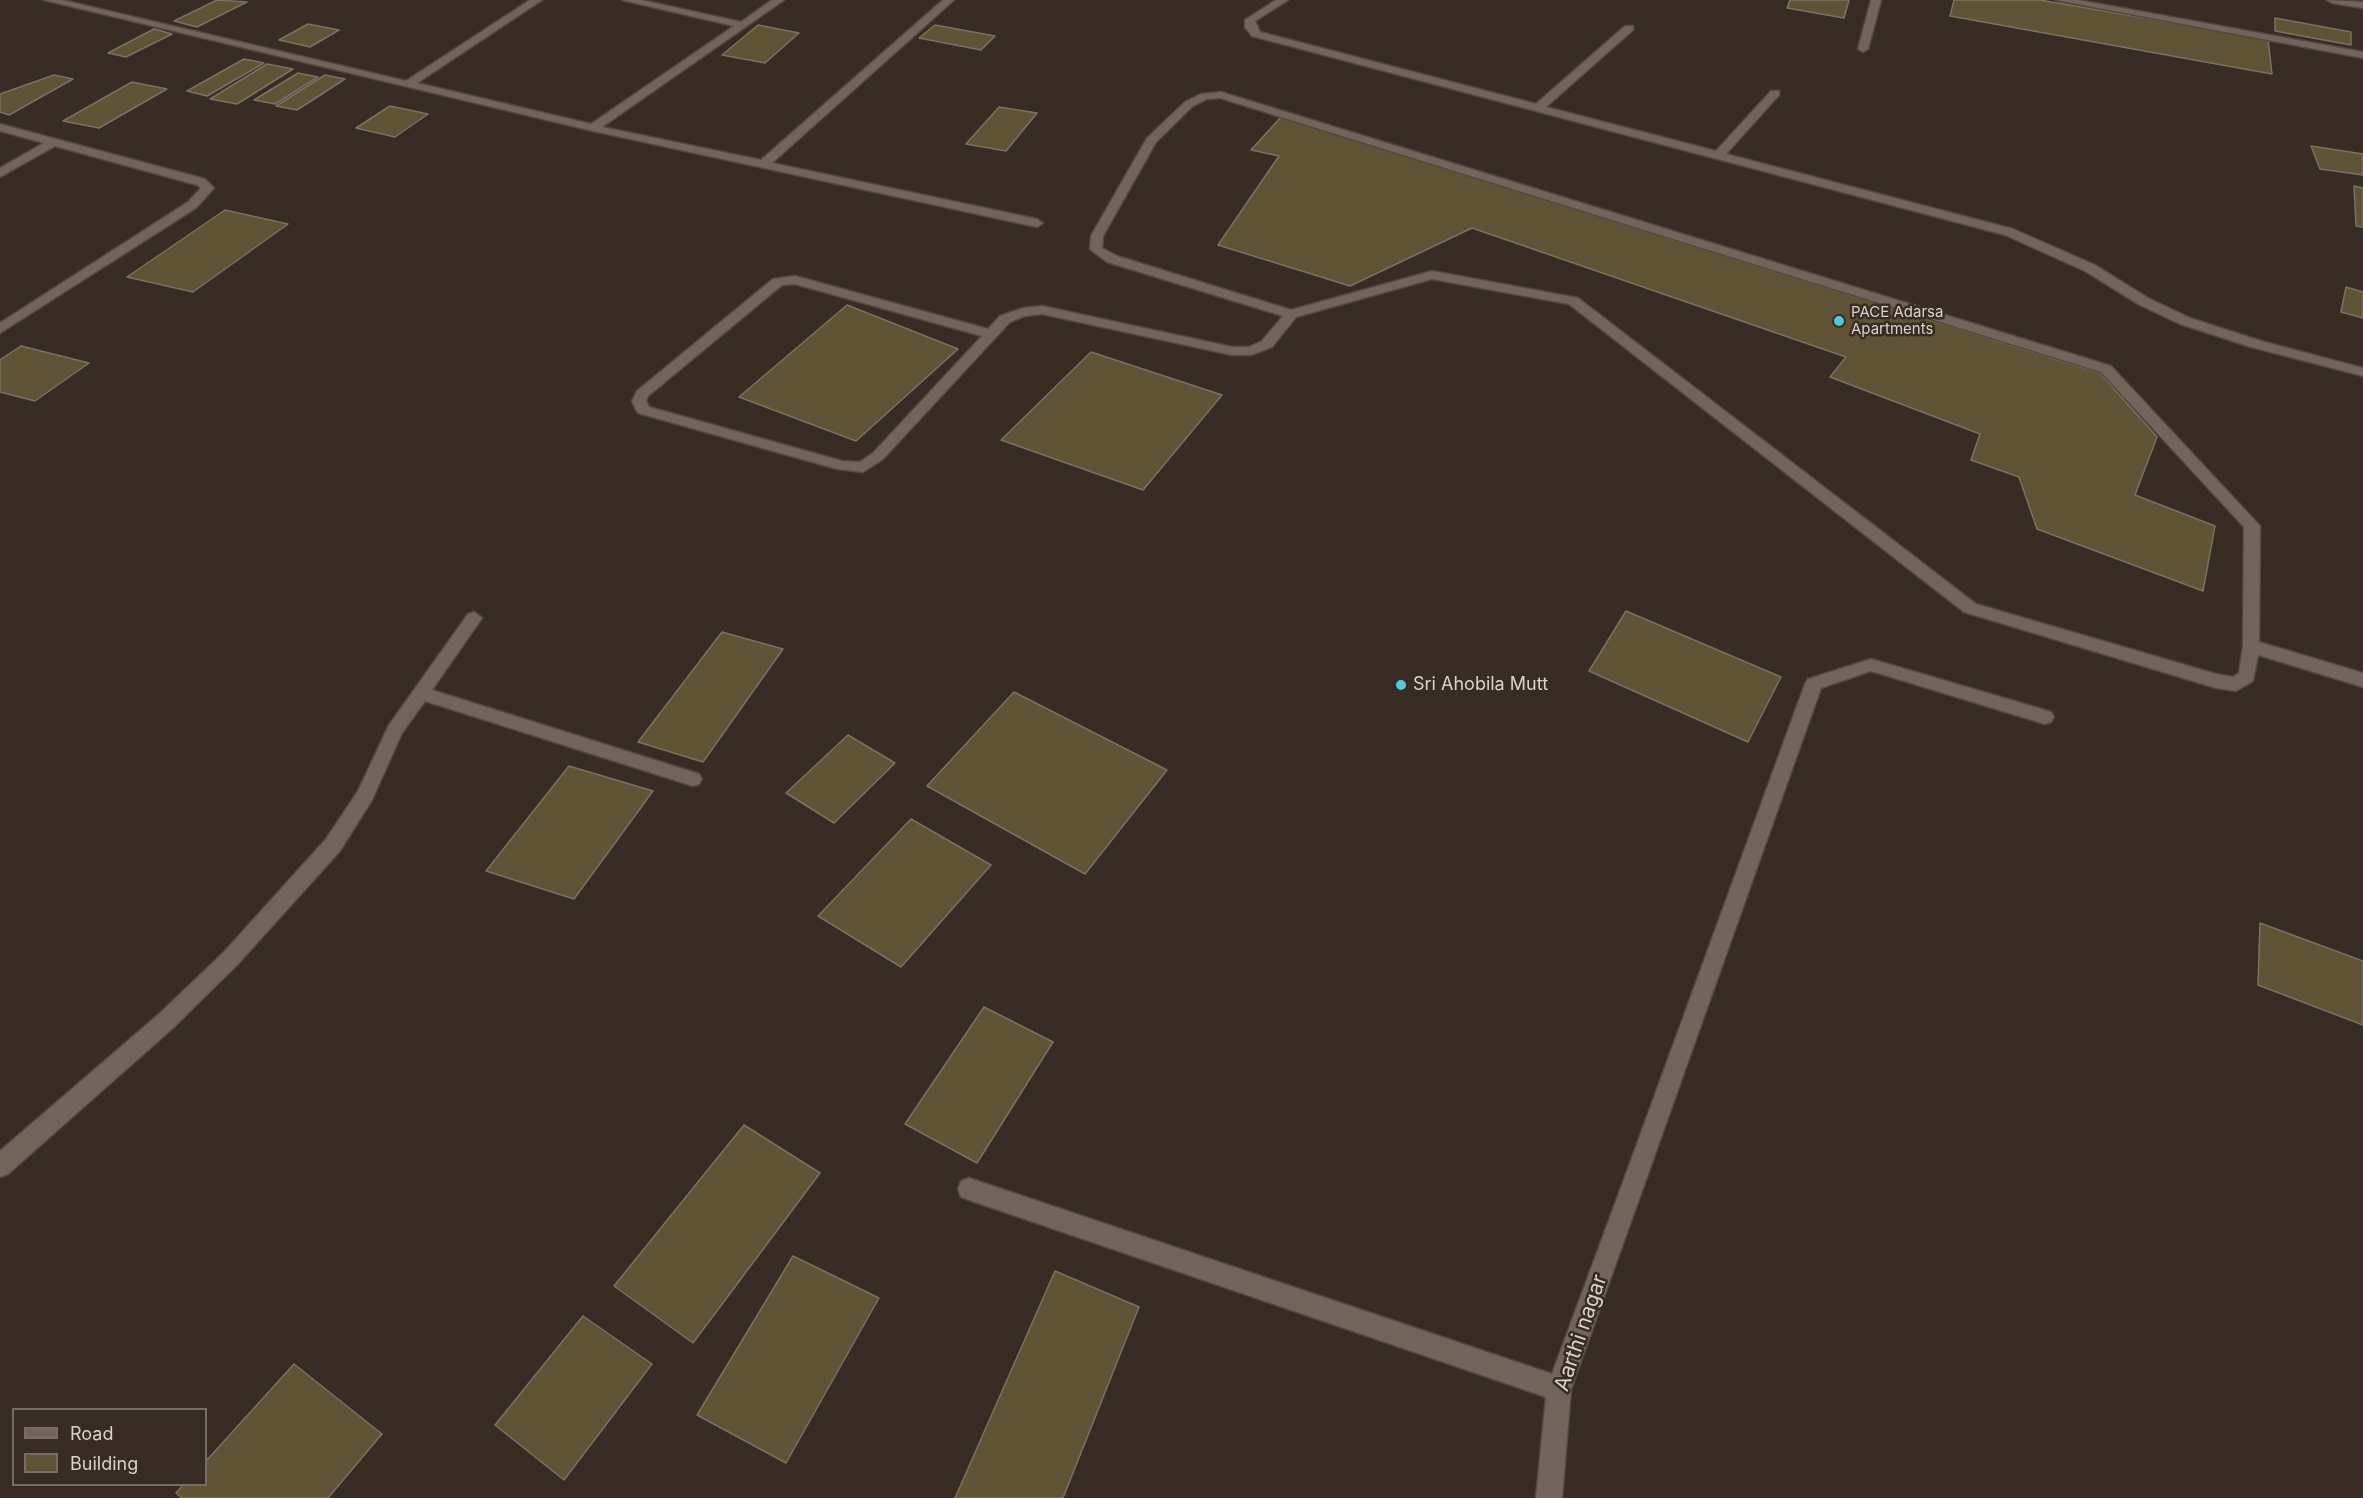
<!DOCTYPE html>
<style>
body{margin:0}
#map{position:relative;width:2363px;height:1498px;overflow:hidden;background:#392c24;font-family:Inter,sans-serif}
canvas{display:block}
.legend{position:absolute;left:12px;top:1408px;width:195px;height:78px;box-sizing:border-box;background:#392c24;border:2px solid #796e67;margin:0;padding:8px 10px;list-style:none;font-size:18px;color:#dad2cc}
.legend li{display:flex;align-items:center;gap:12px;height:30px}
.legend b{width:30px;border:2px solid #796e67}
</style>
<div id="map">
<canvas width="2363" height="1498"></canvas>
<ul class="legend">
<li><b style="height:8px;background:#74655c"></b>Road</li>
<li><b style="height:16px;background:#615336"></b>Building</li>
</ul>
</div>
<script>
const ctx = document.querySelector('canvas').getContext('2d');
ctx.lineJoin = 'round';
function fill(path, color) { ctx.fillStyle = color; ctx.fill(path, 'evenodd'); }
const toPath = rows => new Path2D(rows.map(r => 'M' + r).join(''));
function stroke(path, color, width, dash) { ctx.strokeStyle = color; ctx.lineWidth = width; ctx.lineCap = dash ? 'butt' : 'round'; ctx.setLineDash(dash || []); ctx.stroke(path); }
function drawText(font, color, halo, rows, align = 'center') {
  ctx.font = font + ' Inter,sans-serif'; ctx.lineWidth = 5; ctx.setLineDash([]); ctx.textBaseline = 'middle'; ctx.strokeStyle = halo; ctx.fillStyle = color; for (const [text, x, y, turn = 0] of rows) {
    ctx.save(); ctx.translate(x, y); ctx.rotate((+turn || 0) * Math.PI / 180); ctx.textAlign = isNaN(turn) ? turn : align; if (halo) ctx.strokeText(text, 0, 0); ctx.fillText(text, 0, 0); ctx.restore();
  }
}
const building = toPath([
 [217,0,247,2,197,27,174,21,217,0],
 [1790,0,1849,0,1844,18,1787,8,1790,0],
 [1954,0,2040,0,2268,39,2272,74,1950,16,1954,0],
 [2275,18,2351,32,2351,45,2275,31,2275,18],
 [308,24,339,30,310,47,279,40,308,24],
 [758,25,799,33,765,63,722,55,758,25],
 [935,25,995,36,981,50,919,38,935,25],
 [154,29,172,34,126,57,108,53,154,29],
 [244,59,264,63,207,96,187,91,244,59],
 [267,64,293,69,237,104,210,99,267,64],
 [298,73,318,77,275,104,254,100,298,73],
 [54,75,73,79,9,115,0,112,0,94,54,75],
 [325,75,345,79,297,110,276,106,325,75],
 [132,82,167,89,99,128,63,121,132,82],
 [390,106,428,114,395,137,356,128,390,106],
 [999,107,1037,113,1006,151,966,144,999,107],
 [1281,117,2100,373,2157,437,2135,495,2215,526,2203,591,2037,529,2019,477,1971,460,1980,434,1830,377,1846,357,1472,228,1350,286,1218,245,1279,156,1251,150,1281,117],
 [2311,146,2363,154,2363,175,2320,169,2311,146],
 [2354,186,2363,188,2363,227,2356,226,2354,186],
 [225,210,288,224,193,292,127,277,225,210],
 [2346,287,2363,292,2363,318,2341,312,2346,287],
 [847,305,958,349,856,441,739,397,847,305],
 [21,346,89,363,35,401,0,392,0,360,21,346],
 [1091,352,1222,395,1143,490,1001,440,1091,352],
 [1626,611,1781,677,1748,742,1589,671,1626,611],
 [722,632,783,649,703,762,638,742,722,632],
 [1014,692,1167,770,1085,874,927,786,1014,692],
 [848,735,895,763,834,823,786,793,848,735],
 [569,766,653,791,574,899,486,871,569,766],
 [911,819,991,865,901,967,818,916,911,819],
 [2260,923,2363,961,2363,1025,2258,985,2260,923],
 [984,1007,1053,1042,977,1163,905,1124,984,1007],
 [744,1125,820,1173,693,1343,614,1286,744,1125],
 [793,1256,879,1298,786,1463,697,1415,793,1256],
 [1055,1271,1139,1307,1063,1498,955,1498,1055,1271],
 [583,1316,652,1364,564,1480,495,1425,583,1316],
 [294,1364,382,1434,328,1498,182,1498,176,1493,184,1484,206,1484,206,1461,294,1364]
]);
fill(building, '#615336');
stroke(building, '#7a7364', 1.5);
const lane = toPath([
 [1871,659,2045,710,2051,712,2054,717,2051,722,2045,724,1871,671,1821,688,1648,1174,1645,1182,1637,1185,1629,1182,1626,1174,1805,684,1808,679,1871,659]
]);
const street = toPath([
 [44,0,62,0,406,81,530,0,542,0,417,83,591,124,734,26,622,0,641,0,741,22,772,0,784,0,602,127,761,160,943,0,954,0,772,163,1037,219,1043,223,1037,227,593,131,44,0],
 [1276,0,1288,0,1255,21,1260,32,1536,104,1625,26,1633,26,1633,30,1546,107,1716,151,1771,91,1779,91,1779,95,1726,154,2013,229,2095,265,2148,298,2190,318,2261,341,2363,368,2363,376,2251,347,2180,324,2138,304,2085,271,2005,235,1252,36,1245,27,1245,20,1276,0],
 [1871,0,1881,0,1868,49,1863,52,1858,49,1871,0],
 [2056,0,2078,0,2363,52,2363,58,2056,0],
 [2327,0,2363,2,2363,8,2332,3,2327,0],
 [1221,92,2111,366,2260,526,2259,642,2363,673,2363,687,2258,655,2253,681,2236,691,2216,688,1964,612,1569,304,1432,279,1296,317,1272,347,1251,355,1232,355,1042,314,1025,316,1010,322,883,459,863,472,837,469,638,413,636,410,632,401,637,391,773,279,795,276,988,329,1000,316,1023,308,1042,306,1232,347,1249,347,1262,341,1283,316,1107,262,1090,249,1091,236,1147,138,1185,102,1201,94,1221,92],
 [1220,98,2101,372,2244,527,2243,646,2239,673,2233,677,2216,674,1976,604,1578,298,1432,271,1291,310,1117,256,1102,248,1103,236,1156,142,1193,106,1207,99,1220,98],
 [795,284,982,336,873,453,860,462,842,461,649,407,646,401,648,396,782,285,795,284],
 [0,124,205,179,214,188,196,208,0,333,0,323,188,202,201,188,197,185,55,146,0,177,0,168,44,143,0,131,0,124],
 [474,612,482,618,432,690,699,774,702,779,699,784,693,786,425,701,402,733,372,800,340,851,238,964,173,1028,8,1174,0,1177,0,1151,159,1014,224,952,326,839,358,791,389,725,468,614,474,612],
 [1637,1163,1645,1166,1648,1174,1571,1389,1562,1498,1536,1498,1546,1397,969,1200,961,1197,958,1189,961,1181,969,1178,1552,1374,1626,1174,1629,1166,1637,1163]
]);
stroke(lane, '#544942', 3);
stroke(street, '#544942', 3);
fill(lane, '#74655c');
fill(street, '#74655c');
for (const [x, y, r, color] of [
 [1839,321,6,"#53cadc"],
 [1401,685,6,"#53cadc"]
]) { const dot = new Path2D(); dot.arc(x, y, r, 0, 2 * Math.PI); ctx.fillStyle = color; ctx.fill(dot); stroke(dot, '#392c24', 2); }
drawText('15px', '#dad2cc', '#392c24', [
 ["PACE Adarsa",1851,312],
 ["Apartments",1851,329]
], 'left');
drawText('18px', '#dad2cc', '#392c24', [
 ["Sri Ahobila Mutt",1413,685]
], 'left');
drawText('21px', '#dad2cc', '#392c24', [
 ["Aarthi nagar",1581,1333,-71]
]);
</script>
